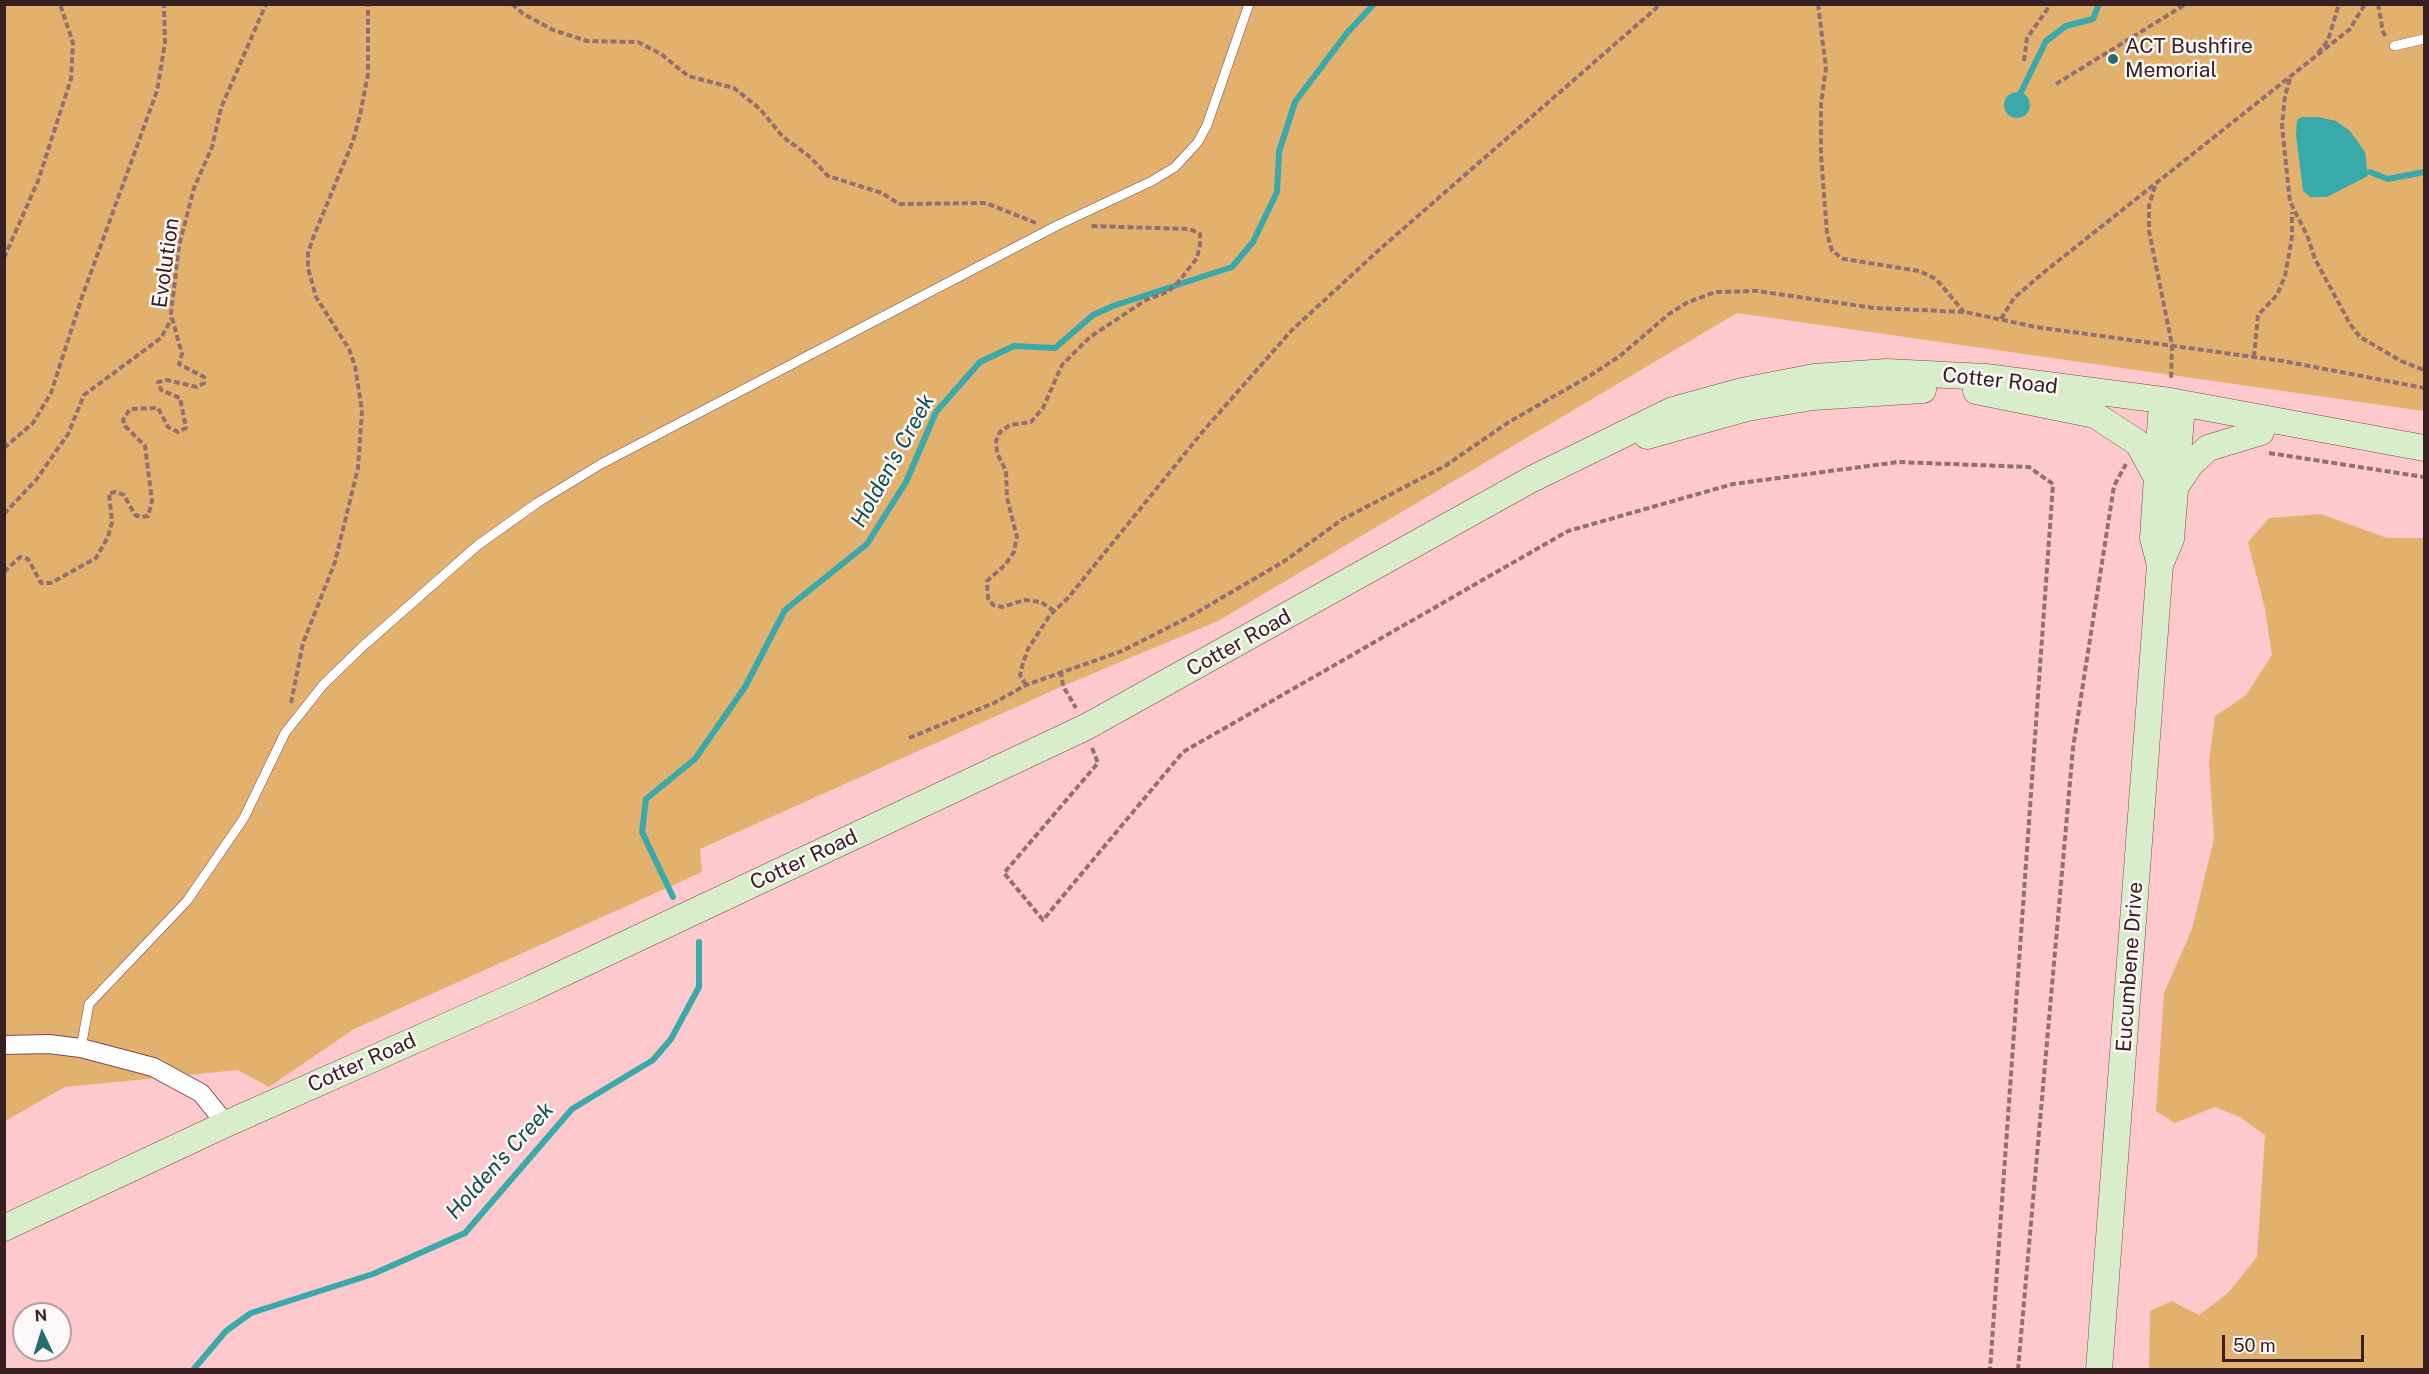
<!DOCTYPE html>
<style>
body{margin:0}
#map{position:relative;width:2429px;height:1374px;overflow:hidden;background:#fdc9cc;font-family:"Public Sans",sans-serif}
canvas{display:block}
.frame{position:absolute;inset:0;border:6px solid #382022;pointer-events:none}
.north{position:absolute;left:12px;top:1302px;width:60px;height:60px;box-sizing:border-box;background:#fef7f7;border:2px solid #afa1a2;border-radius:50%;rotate:356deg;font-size:16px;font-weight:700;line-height:24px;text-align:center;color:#382022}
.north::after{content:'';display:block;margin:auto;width:21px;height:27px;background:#246f6e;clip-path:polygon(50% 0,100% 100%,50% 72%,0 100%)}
.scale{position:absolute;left:2222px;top:1335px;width:142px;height:27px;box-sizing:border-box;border:3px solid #382022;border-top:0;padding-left:8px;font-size:18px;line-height:21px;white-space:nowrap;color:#382022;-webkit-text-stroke:4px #fef7f7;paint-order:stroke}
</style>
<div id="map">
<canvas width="2429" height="1374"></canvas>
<div class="frame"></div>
<div class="north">N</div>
<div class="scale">50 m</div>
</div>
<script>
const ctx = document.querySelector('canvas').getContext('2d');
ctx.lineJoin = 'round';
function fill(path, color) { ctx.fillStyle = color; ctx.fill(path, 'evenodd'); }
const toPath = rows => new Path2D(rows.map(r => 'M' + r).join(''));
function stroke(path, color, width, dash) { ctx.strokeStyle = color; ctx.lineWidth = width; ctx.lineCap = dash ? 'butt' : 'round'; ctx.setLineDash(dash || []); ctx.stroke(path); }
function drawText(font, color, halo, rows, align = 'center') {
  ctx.font = font + ' "Public Sans",sans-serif'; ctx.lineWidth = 5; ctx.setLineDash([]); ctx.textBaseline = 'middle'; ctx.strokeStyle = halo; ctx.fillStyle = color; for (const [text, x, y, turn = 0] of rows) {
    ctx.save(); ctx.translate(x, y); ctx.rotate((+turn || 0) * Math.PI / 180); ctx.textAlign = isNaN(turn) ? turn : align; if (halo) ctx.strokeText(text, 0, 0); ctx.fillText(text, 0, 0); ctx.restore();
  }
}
fill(toPath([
 [5,5,2424,5,2424,411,1737,313,1218,621,1063,686,700,849,702,872,354,1029,269,1087,238,1070,65,1087,5,1121],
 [2321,514,2387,538,2424,538,2424,1369,2149,1369,2150,1311,2172,1301,2199,1315,2228,1293,2257,1257,2265,1135,2240,1117,2215,1107,2175,1123,2156,1111,2164,993,2192,929,2214,839,2209,762,2215,716,2246,695,2272,655,2265,609,2248,542,2269,518]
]), '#e3b16e');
fill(toPath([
 '2004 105a13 13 0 1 1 26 0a13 13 0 1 1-26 0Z',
 [2302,117,2318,117,2336,121,2350,131,2365,152,2368,176,2327,197,2310,197,2303,191,2296,135,2297,120]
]), '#39aaa9');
stroke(toPath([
 [2021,92,2046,41,2066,26,2093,19,2099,4],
 [2370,172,2388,179,2424,172],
 [673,897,642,832,646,799,695,759,745,687,785,610,867,544,906,482,936,412,980,362,1014,346,1055,348,1093,315,1113,306,1232,267,1253,242,1277,192,1279,152,1295,102,1347,33,1374,4],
 [193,1370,226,1331,251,1313,373,1274,465,1233,572,1109,653,1060,671,1039,699,987,699,942]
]), '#39aaa9', 6);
const lane = toPath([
 [2394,46,2424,39],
 [81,1048,89,1004,187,901,244,818,285,733,323,685,362,647,478,545,537,503,601,464,1058,225,1152,181,1175,167,1198,142,1207,125,1249,4]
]);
const street = toPath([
 [4,1045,49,1044,81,1048,153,1067,201,1093,226,1124]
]);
const secondary = toPath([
 [1976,391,2095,415,2138,443,2157,478],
 [1647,436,1747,408,1813,397,1923,390],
 [2176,486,2190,465,2208,448,2261,432],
 [2160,565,2171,539,2181,418,2170,401],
 [4,1228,226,1124,530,989,1086,727,1532,479,1673,410,1742,391,1814,377,1887,372,1986,377,2170,401,2424,448],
 [2099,1370,2160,565,2153,538,2161,416,2170,401]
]);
stroke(lane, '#7f484e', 10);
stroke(street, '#7f484e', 20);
stroke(secondary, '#7f484e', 27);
stroke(toPath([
 [512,4,522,13,553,30,587,41,638,42,661,54,688,76,734,88,760,109,783,137,809,156,828,176,882,193,899,204,986,203,1036,223],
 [1818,4,1826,68,1821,104,1821,155,1827,233,1832,251,1844,259,1919,271,1936,279,1964,312],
 [2378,4,2383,32,2387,38],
 [2318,53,2328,40,2339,4],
 [2024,61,2027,38,2051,4],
 [2290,79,2285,96,2282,126,2290,202,2307,235,2315,259,2350,324,2360,337,2401,361,2424,370],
 [2056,84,2186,4],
 [2155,186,2149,206,2149,231,2172,345,2171,380],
 [4,258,38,181,71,79,73,43,60,4],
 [2001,319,2014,298,2043,273,2350,29,2365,4],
 [2254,357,2258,315,2277,295,2285,276,2292,237,2292,212],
 [4,448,33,423,51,393,82,297,157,91,165,43,164,4],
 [2269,453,2424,477],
 [4,514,36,480,68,434,84,395,161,338,172,318],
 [4,572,20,557,28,559,41,583,51,583,96,558,108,537,112,522,109,493,116,492,124,495,135,515,141,517,148,516,152,501,145,446,125,426,123,420,130,409,158,408,168,427,178,432,186,428,180,398,161,390,158,382,167,380,197,387,204,383,204,377,179,364,182,354,171,314,179,246,194,188,212,147,221,108,266,4],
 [1054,611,1041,602,1025,600,1002,607,993,605,988,598,987,581,1005,565,1014,552,1017,537,1007,498,1006,471,997,453,996,441,1000,432,1010,425,1031,422,1043,408,1062,365,1090,337,1146,300,1167,292,1176,285,1197,258,1200,244,1200,234,1190,229,1089,226],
 [1061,671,1063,686,1076,708],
 [1026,685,1020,675,1023,663,1028,649,1050,615,1068,598,1204,430,1291,331,1380,249,1661,4],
 [291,703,303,643,335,562,358,468,362,411,355,366,349,349,316,297,308,268,308,253,313,238,353,141,360,115,368,74,368,4],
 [909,738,994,703,1026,685,1122,651,1189,617,1283,562,1343,519,1445,466,1509,422,1591,375,1620,356,1669,314,1688,302,1716,292,1757,291,1874,308,1965,312,2036,327,2283,361,2424,388],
 [1092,748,1098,763,1004,873,1043,920,1183,752,1568,531,1733,484,1898,462,2029,467,2053,484,1990,1370],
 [2018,1370,2073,748,2114,486,2126,464]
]), '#946f71', 4, [6, 3]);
stroke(lane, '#fff', 9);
stroke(street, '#fff', 18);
stroke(secondary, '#d8edc9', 26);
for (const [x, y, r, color] of [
 [2113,59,6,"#246f6e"]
]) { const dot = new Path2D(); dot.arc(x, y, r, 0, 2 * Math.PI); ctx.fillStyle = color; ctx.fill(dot); stroke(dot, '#fef7f7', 2); }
drawText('21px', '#382022', '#fef7f7', [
 ["ACT Bushfire",2125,47],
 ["Memorial",2125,71]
], 'left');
drawText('21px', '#382022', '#fef7f7', [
 ["Evolution",166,263,-82],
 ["Cotter Road",2000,381,6],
 ["Cotter Road",1239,643,-29],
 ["Cotter Road",804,860,-25],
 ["Eucumbene Drive",2130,967,-86],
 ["Cotter Road",362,1063,-24]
]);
drawText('italic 22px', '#0e4f4f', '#fef7f7', [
 ["Holden's Creek",893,461,-61],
 ["Holden's Creek",500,1161,-48]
]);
</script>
